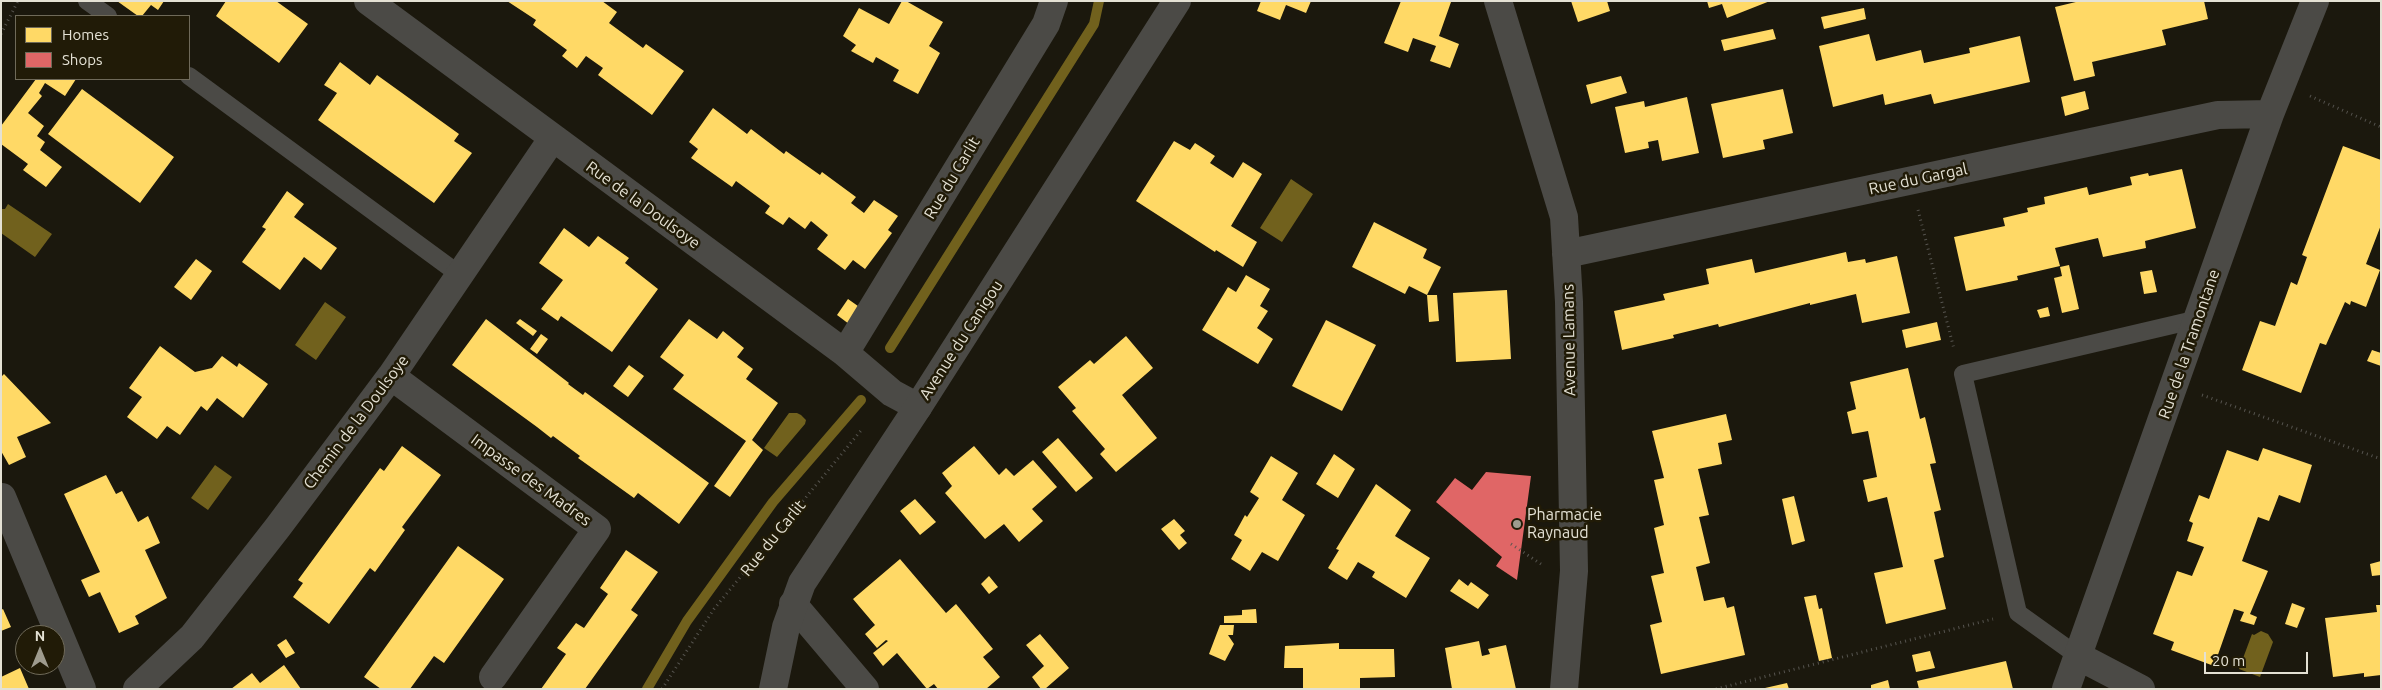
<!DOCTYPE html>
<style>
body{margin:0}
#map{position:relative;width:2382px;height:690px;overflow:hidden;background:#1b180d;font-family:Ubuntu,sans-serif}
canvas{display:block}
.frame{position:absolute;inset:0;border:2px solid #e4e1d4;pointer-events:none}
.legend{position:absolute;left:15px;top:15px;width:175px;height:65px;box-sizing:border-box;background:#211b07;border:1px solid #6f6a59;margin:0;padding:6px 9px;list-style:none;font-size:15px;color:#e4e1d4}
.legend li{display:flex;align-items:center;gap:10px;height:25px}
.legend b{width:25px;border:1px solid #6f6a59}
.north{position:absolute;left:15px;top:625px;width:50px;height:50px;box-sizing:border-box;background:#211b07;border:1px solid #6f6a59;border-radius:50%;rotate:0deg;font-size:14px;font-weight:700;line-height:20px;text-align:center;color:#e4e1d4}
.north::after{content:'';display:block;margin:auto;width:18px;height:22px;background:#9e9b8e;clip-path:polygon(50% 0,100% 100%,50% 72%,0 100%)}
.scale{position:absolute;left:2204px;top:652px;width:104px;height:22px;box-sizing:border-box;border:2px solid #e4e1d4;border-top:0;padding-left:6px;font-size:15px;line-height:18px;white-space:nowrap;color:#e4e1d4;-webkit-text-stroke:4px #211b07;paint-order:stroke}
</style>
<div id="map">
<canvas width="2382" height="690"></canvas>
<div class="frame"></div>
<ul class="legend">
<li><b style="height:14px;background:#ffd966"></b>Homes</li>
<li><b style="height:14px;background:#e06666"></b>Shops</li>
</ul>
<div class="north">N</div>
<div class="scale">20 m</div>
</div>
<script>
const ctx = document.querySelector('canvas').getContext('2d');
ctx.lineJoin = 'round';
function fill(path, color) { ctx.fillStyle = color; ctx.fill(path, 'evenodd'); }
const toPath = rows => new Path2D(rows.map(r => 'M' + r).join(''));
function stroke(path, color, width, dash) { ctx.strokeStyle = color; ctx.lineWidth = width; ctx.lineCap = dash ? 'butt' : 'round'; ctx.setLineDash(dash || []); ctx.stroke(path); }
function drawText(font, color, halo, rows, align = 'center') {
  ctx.font = font + ' Ubuntu,sans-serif'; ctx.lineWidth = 5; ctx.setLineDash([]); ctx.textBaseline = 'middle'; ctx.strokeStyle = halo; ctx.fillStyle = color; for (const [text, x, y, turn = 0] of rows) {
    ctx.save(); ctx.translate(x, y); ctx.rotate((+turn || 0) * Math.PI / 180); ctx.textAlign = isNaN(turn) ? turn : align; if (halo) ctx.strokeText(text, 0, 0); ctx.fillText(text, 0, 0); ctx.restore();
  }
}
fill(toPath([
 [1291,179,1313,194,1282,242,1260,228],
 [8,204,52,234,35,257,1,233,1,209,5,209],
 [325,302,346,317,316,360,295,345],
 [789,413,797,413,801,415,806,420,805,424,777,457,764,448],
 [215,465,232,477,208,510,191,498],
 [2261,631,2268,634,2273,642,2260,677,2239,669,2252,634,2254,635]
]), '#71611d');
fill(toPath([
 [117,1,164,1,158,10,151,5,142,16,138,16],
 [226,1,276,1,308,24,279,63,216,16],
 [507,1,602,1,617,12,609,23,643,48,646,44,684,71,652,115,598,75,603,68,586,56,577,68,562,56,567,50,533,25,536,20],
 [902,1,906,1,943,22,929,46,940,53,918,94,893,81,899,70,876,57,873,63,851,51,856,45,843,36,859,8,889,24],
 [1261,1,1311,1,1306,13,1286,5,1280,20,1257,11],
 [1401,1,1451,2,1439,36,1459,44,1450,68,1430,61,1436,46,1413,38,1408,52,1384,43],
 [1571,1,1607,1,1610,11,1578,22],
 [1707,1,1770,1,1727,18,1722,4,1709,8],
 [2080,1,2204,1,2208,19,2162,30,2166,45,2092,62,2095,76,2074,81,2055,7],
 [1864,8,1866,19,1824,29,1821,17],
 [1773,29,1776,39,1724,51,1721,40],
 [1869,34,1876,61,1921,50,1924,63,1970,53,1969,48,2020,36,2030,82,1934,104,1931,94,1885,105,1883,94,1833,107,1819,46],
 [340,62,370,85,377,75,459,134,454,141,472,153,434,203,318,120,337,93,324,85],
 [1621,76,1627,93,1591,104,1586,85],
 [36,79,76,79,65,96,45,83,39,93,42,96,28,113,44,126,37,136,45,142,40,150,62,167,46,187,23,170,28,164,1,144,1,126],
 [82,89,174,157,140,203,48,134],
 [1783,89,1793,133,1763,140,1765,149,1723,158,1711,104],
 [2085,91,2089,109,2065,116,2061,97],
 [1687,97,1699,153,1662,161,1658,140,1648,142,1649,148,1625,153,1615,107,1644,101,1645,107],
 [713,108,747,134,751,129,784,154,786,151,820,175,822,172,856,197,851,203,864,213,874,200,898,216,888,230,892,233,865,269,853,260,845,270,817,249,828,235,811,221,805,229,789,217,783,225,765,213,770,206,736,181,732,187,691,158,698,149,689,142],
 [1174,141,1190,150,1195,143,1215,156,1210,163,1233,178,1243,162,1262,174,1231,226,1257,242,1243,267,1216,250,1215,252,1136,201],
 [2343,146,2381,160,2381,225,2366,264,2380,270,2366,307,2351,301,2350,305,2345,302,2326,345,2320,343,2301,393,2242,370,2260,321,2275,326,2291,282,2297,285,2307,257,2302,255],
 [2182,169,2196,228,2145,241,2146,248,2103,257,2098,238,2055,248,2060,266,2017,276,2018,280,1966,291,1954,237,2005,226,2003,218,2028,212,2027,208,2045,204,2044,197,2087,187,2089,195,2132,185,2130,177,2148,173,2149,176],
 [287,191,304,204,294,217,337,248,321,270,304,257,280,290,242,262,266,229,262,227],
 [1374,222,1427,249,1423,258,1441,267,1427,295,1409,286,1405,294,1352,267],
 [564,228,589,247,598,236,629,258,625,263,658,289,612,352,561,316,558,321,541,309,563,280,539,263],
 [1846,252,1848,262,1865,259,1866,263,1897,256,1910,313,1862,323,1856,294,1810,305,1810,303,1719,327,1718,324,1673,335,1674,338,1622,350,1614,311,1665,300,1663,294,1709,284,1706,269,1752,259,1755,273],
 [196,259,212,271,191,300,174,287],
 [2069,265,2079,309,2062,313,2054,278,2062,276,2060,267],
 [2152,270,2157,292,2144,294,2140,272],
 [1246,275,1270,289,1260,306,1268,311,1257,328,1273,339,1258,364,1202,330,1228,287,1236,292],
 [1507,290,1511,359,1456,362,1453,293],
 [1427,295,1437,295,1439,321,1429,322],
 [848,299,865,311,853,327,837,315],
 [2048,307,2050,316,2040,318,2037,310],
 [486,319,569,383,568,384,583,395,585,392,709,483,679,524,638,493,634,498,578,458,580,456,553,436,551,438,537,427,452,365],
 [520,319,537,331,533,336,516,323],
 [689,319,717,339,723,331,744,348,737,357,753,369,746,379,778,403,752,440,763,450,730,497,714,486,746,441,673,389,684,375,660,357],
 [1326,320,1376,345,1342,411,1292,386],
 [1937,322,1941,340,1906,348,1902,330],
 [541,334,548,339,537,354,530,349],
 [1126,336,1153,368,1122,395,1157,438,1116,472,1100,454,1105,449,1072,411,1076,408,1058,387,1090,360,1094,364],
 [160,346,195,372,212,368,222,356,237,367,239,363,268,384,243,418,217,398,207,411,201,406,180,435,167,426,157,439,127,417,142,397,129,388],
 [2372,350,2381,353,2381,366,2367,361],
 [629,365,644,376,628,397,613,386],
 [1908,368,1920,419,1925,417,1936,463,1930,464,1941,510,1934,512,1944,557,1934,560,1946,609,1886,624,1874,573,1903,567,1887,497,1868,502,1863,480,1877,477,1868,431,1852,434,1847,412,1856,409,1850,382],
 [4,374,51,423,17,437,26,457,9,465,1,451,1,377],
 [1726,414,1732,440,1718,443,1722,464,1698,469,1709,515,1699,517,1710,563,1696,567,1704,601,1724,597,1727,608,1734,606,1745,655,1661,674,1650,625,1662,622,1651,576,1664,573,1654,528,1664,525,1654,480,1664,478,1652,431],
 [1058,438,1093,478,1076,492,1042,452],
 [402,446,441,475,402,527,405,530,375,572,370,568,329,624,293,597,303,583,298,580,380,468,384,471],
 [974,446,999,475,1006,468,1014,476,1033,460,1057,487,1032,509,1043,521,1019,542,1004,524,985,539,945,493,952,486,942,473],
 [2263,448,2312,465,2300,503,2279,495,2269,521,2258,517,2242,561,2268,571,2250,614,2257,617,2254,625,2240,621,2244,612,2234,609,2214,666,2171,650,2174,642,2153,634,2177,571,2192,576,2204,547,2187,541,2193,523,2189,521,2199,495,2209,499,2227,450,2258,461],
 [1334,454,1355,469,1338,498,1316,484],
 [1271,456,1298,473,1282,500,1305,515,1278,561,1262,552,1250,571,1231,559,1242,540,1234,535,1245,515,1247,517,1259,498,1250,492],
 [106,475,116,494,122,491,138,522,148,516,160,543,145,550,167,598,135,616,139,624,119,633,100,592,89,597,81,580,100,572,64,494],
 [1376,484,1411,510,1395,536,1430,558,1406,598,1372,577,1375,572,1358,562,1347,580,1328,568,1339,550,1336,549],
 [1794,496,1805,541,1792,545,1782,499],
 [915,499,936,522,920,535,900,511],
 [1174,519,1185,531,1180,535,1187,543,1179,550,1161,529],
 [458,546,504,579,444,663,434,656,410,689,381,689,364,677],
 [626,550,658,572,631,610,638,615,585,689,541,689,566,654,557,648,576,623,584,628,608,594,600,588],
 [900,559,946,613,956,604,993,649,983,657,1000,677,986,689,938,689,934,684,927,689,897,653,883,666,873,653,888,641,886,640,877,648,865,634,875,625,853,599],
 [2381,561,2381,575,2372,576,2370,564],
 [989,576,998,587,989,594,981,584],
 [1459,579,1468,586,1471,582,1489,595,1478,609,1450,591],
 [1816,595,1819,609,1822,608,1832,658,1819,661,1804,597],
 [2292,603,2305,608,2297,628,2285,624],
 [2376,605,2381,605,2381,675,2364,677,2364,673,2333,677,2325,618,2377,612],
 [3,609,11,627,1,631,1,610],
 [1256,609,1257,623,1224,623,1224,616,1242,615,1242,610],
 [1220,625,1234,625,1233,635,1228,635,1234,644,1225,661,1209,654],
 [1040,634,1069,668,1045,689,1041,689,1032,677,1044,666,1026,645],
 [286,639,295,653,286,658,277,645],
 [1479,641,1482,656,1490,654,1488,649,1506,645,1516,689,1452,689,1445,648],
 [1339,643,1339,649,1394,649,1395,677,1360,678,1360,689,1303,689,1303,668,1284,668,1285,646],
 [1930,651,1935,668,1916,672,1912,655],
 [2006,661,2013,689,1919,689,1917,681],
 [284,665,301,689,231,689,252,673,260,683],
 [20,668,29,689,1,689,1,677],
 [1888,680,1890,689,1871,689,1871,685],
 [1787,683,1789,689,1765,689,1765,688]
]), '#ffd966');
fill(toPath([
 [1486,472,1531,476,1517,580,1496,566,1502,557,1436,502,1455,478,1472,490]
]), '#e06666');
stroke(toPath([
 [890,348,1094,24,1099,1],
 [647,689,687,621,773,502,861,400]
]), '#71611d', 10);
stroke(toPath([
 [1,34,18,1],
 [2310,96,2381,127],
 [1918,210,1954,349],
 [2202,395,2381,459],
 [1511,544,1541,564],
 [662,689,714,609,863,428],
 [1716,689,1993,619]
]), '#56544f', 3, [1, 4]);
stroke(toPath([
 [87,1,108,16],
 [189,76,460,275],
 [2078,656,2018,613,1963,374,2198,319]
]), '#4b4a46', 18);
stroke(toPath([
 [368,1,845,353,892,393,918,407],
 [1498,1,1564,217,1569,302,1574,571,1564,689],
 [1566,254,2218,115,2270,114],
 [845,353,1046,24,1054,1],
 [391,376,597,529,493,677],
 [2,497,82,689],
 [793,604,865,689],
 [2078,656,2141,689],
 [137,689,192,637,278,527,391,376,552,139],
 [2066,689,2270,114,2315,1]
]), '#4b4a46', 28);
stroke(toPath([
 [773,689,786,627,802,583,918,407,1177,1]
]), '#4b4a46', 28);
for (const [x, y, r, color] of [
 [1517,524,5,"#9e9b8e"]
]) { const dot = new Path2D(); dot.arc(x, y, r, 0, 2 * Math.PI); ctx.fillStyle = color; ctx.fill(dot); stroke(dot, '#211b07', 2); }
drawText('16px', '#e4e1d4', '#211b07', [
 ["Rue du Carlit",952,178,-59],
 ["Rue du Gargal",1918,179,-12],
 ["Rue de la Doulsoye",643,205,36],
 ["Avenue du Canigou",961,340,-57],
 ["Avenue Lamans",1569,340,-91],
 ["Rue de la Tramontane",2189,344,-71],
 ["Chemin de la Doulsoye",356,422,-53],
 ["Impasse des Madres",531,480,36],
 ["Rue du Carlit",773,538,-51]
]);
drawText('16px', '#e4e1d4', '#211b07', [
 ["Pharmacie",1527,515],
 ["Raynaud",1527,533]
], 'left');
</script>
